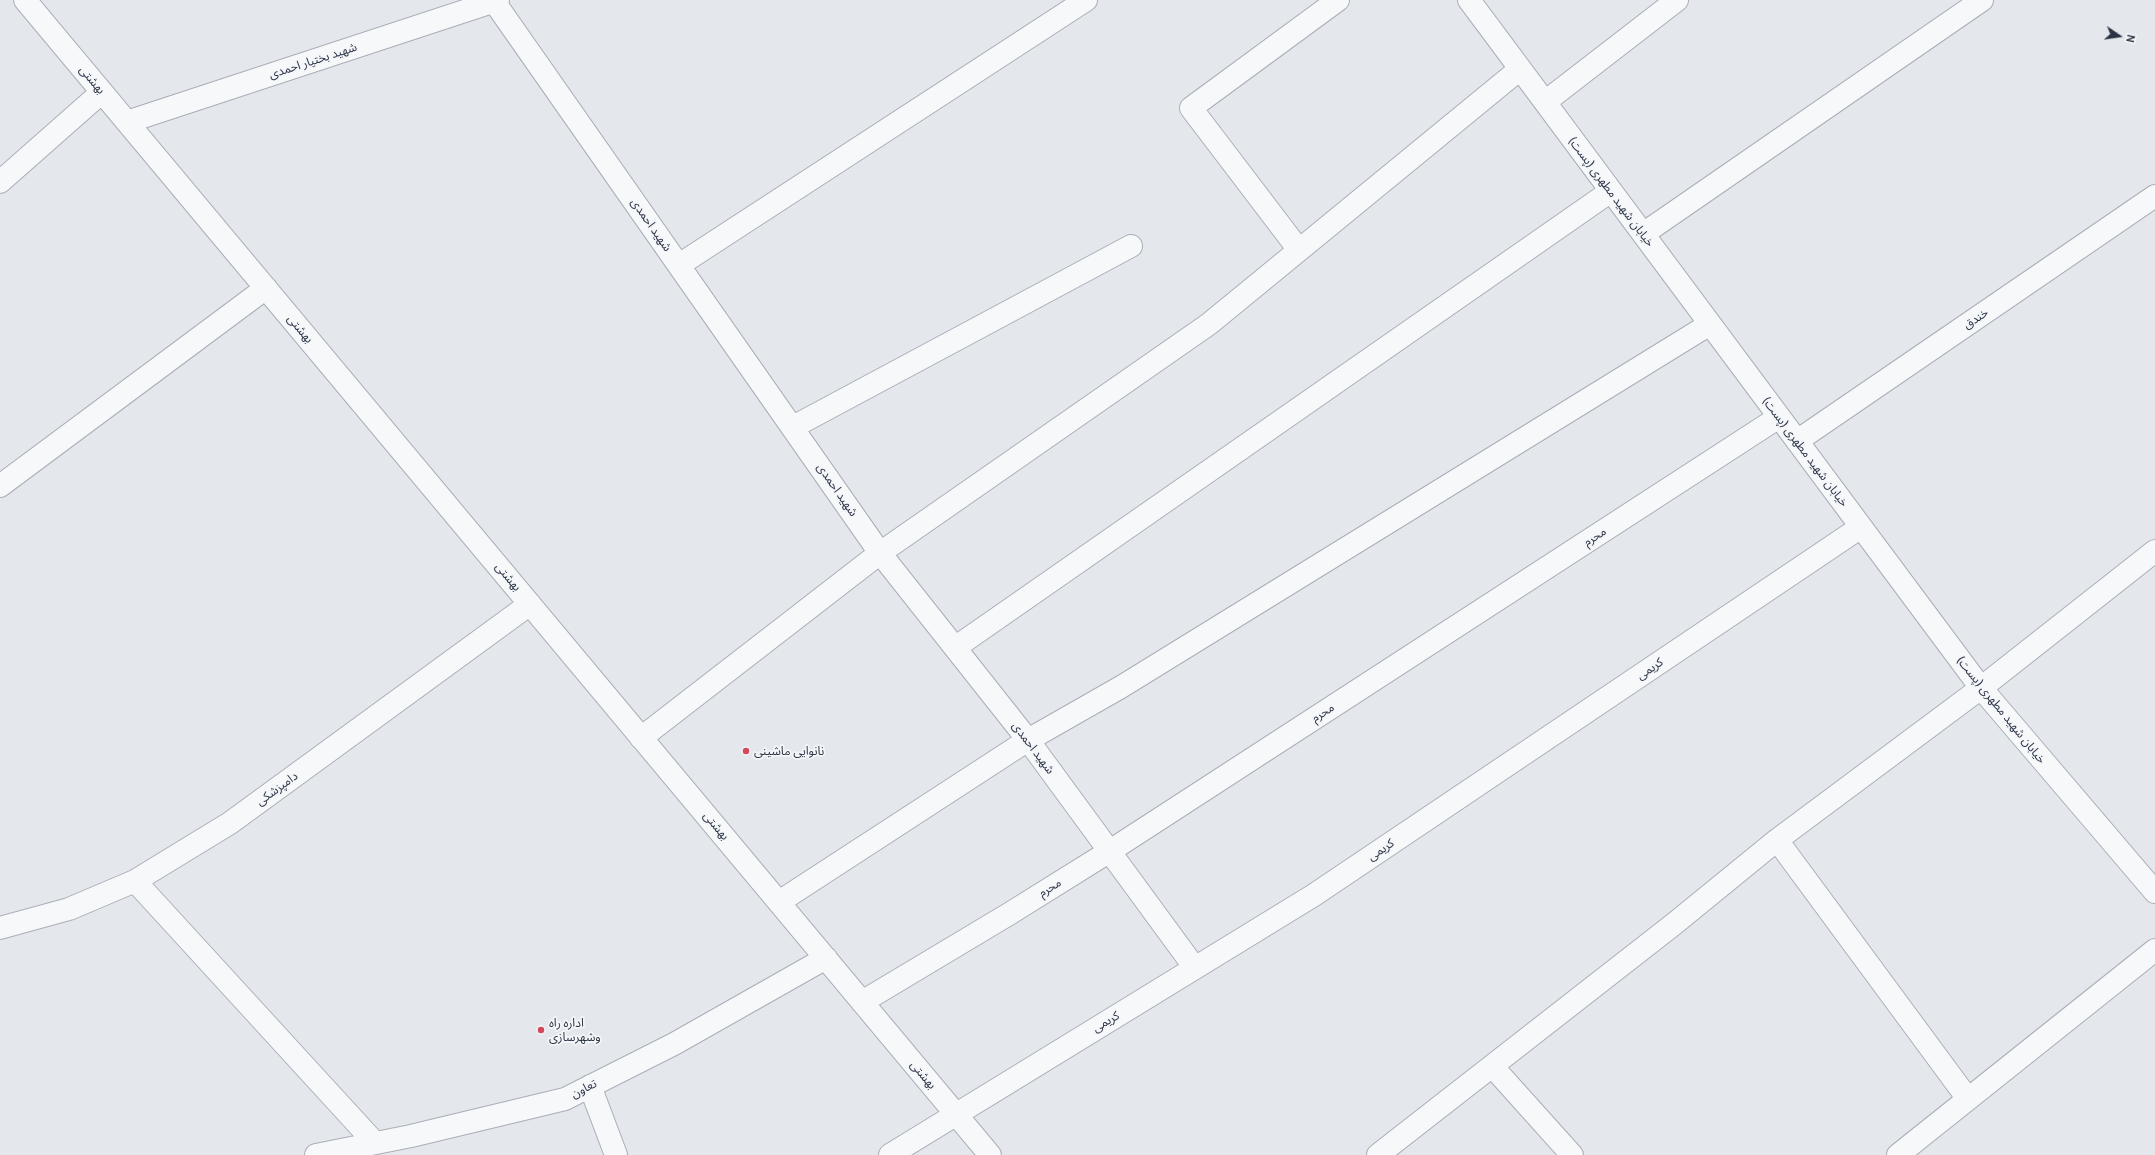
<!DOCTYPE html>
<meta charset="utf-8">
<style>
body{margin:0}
#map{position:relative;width:2155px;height:1155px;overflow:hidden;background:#e4e7ec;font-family:Cabin,sans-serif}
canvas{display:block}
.north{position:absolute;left:2099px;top:16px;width:40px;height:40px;-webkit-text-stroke:3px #f4f6f9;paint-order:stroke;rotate:103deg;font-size:11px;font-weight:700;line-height:16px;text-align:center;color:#2b3445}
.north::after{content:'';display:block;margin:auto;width:14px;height:18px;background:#2b3445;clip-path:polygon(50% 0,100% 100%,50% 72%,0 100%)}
</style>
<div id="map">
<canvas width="2155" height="1155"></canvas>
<div class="north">N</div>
</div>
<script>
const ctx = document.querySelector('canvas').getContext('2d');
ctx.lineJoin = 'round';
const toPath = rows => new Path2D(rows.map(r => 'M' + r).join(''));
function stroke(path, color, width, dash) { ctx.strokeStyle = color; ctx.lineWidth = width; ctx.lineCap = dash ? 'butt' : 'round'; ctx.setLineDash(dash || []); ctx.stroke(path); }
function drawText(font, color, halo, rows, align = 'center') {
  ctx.font = font + ' Cabin,"Noto Sans Arabic",sans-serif'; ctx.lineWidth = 3.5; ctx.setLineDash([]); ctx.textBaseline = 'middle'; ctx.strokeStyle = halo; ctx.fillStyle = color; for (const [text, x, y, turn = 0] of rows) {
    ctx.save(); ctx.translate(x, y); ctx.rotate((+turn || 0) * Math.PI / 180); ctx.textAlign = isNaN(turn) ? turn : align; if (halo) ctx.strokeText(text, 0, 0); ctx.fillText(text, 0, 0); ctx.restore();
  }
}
const minor = toPath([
 [25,0,990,1155],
 [493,0,880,553,1028,740,1195,968],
 [1469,0,1981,688,2155,892],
 [1545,102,1677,0],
 [127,122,498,0],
 [0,182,102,92],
 [1643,234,1982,0],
 [1299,250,1191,108,1338,0],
 [679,265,1086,0],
 [793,427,1131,246],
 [1797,441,2155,196],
 [0,486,266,288],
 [956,647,1611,191],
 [641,738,880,553,1209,324,1520,69],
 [1777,840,1968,1099],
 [135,881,375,1143],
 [779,902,1028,740,1121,687,1710,324],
 [0,928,69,909,135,881,230,823,530,604],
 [862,1002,1009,914,1110,851,1779,417],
 [1492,1066,1572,1155],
 [590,1086,616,1155],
 [316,1155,411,1136,565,1099,674,1044,826,958],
 [890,1155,1314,895,1861,527],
 [1378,1155,1674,924,1777,840,1981,688,2155,551],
 [1898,1155,2155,950]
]);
stroke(minor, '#a9aeb7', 24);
stroke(minor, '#f7f8fa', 22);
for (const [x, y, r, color] of [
 [746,751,4,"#d1495b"],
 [541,1030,4,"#d1495b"]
]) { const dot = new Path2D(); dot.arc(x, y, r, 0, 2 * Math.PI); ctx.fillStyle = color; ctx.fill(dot); stroke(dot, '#f4f6f9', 1.5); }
drawText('12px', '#2b3445', '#f4f6f9', [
 ["شهید بختیار احمدی",313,61,-18],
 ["بهشتی",92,80,50],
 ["خیابان شهید مطهری (پست)",1611,192,53],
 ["شهید احمدی",651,225,55],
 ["خندق",1976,319,-34],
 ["بهشتی",300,329,50],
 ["خیابان شهید مطهری (پست)",1805,452,53],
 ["شهید احمدی",837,490,55],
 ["محرم",1595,537,-33],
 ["بهشتی",508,577,50],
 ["کریمی",1650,669,-34],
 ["خیابان شهید مطهری (پست)",2001,710,51],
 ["محرم",1323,713,-33],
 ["شهید احمدی",1033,748,53],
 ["دامپزشکی",277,789,-36],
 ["بهشتی",716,826,50],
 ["کریمی",1381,850,-34],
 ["محرم",1050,888,-32],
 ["کریمی",1106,1022,-31],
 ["بهشتی",923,1075,50],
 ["تعاون",584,1089,-27]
]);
drawText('12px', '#2b3445', '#f4f6f9', [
 ["نانوایی ماشینی",754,751],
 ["اداره راه",549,1023],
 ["وشهرسازی",549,1037]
], 'left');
</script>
